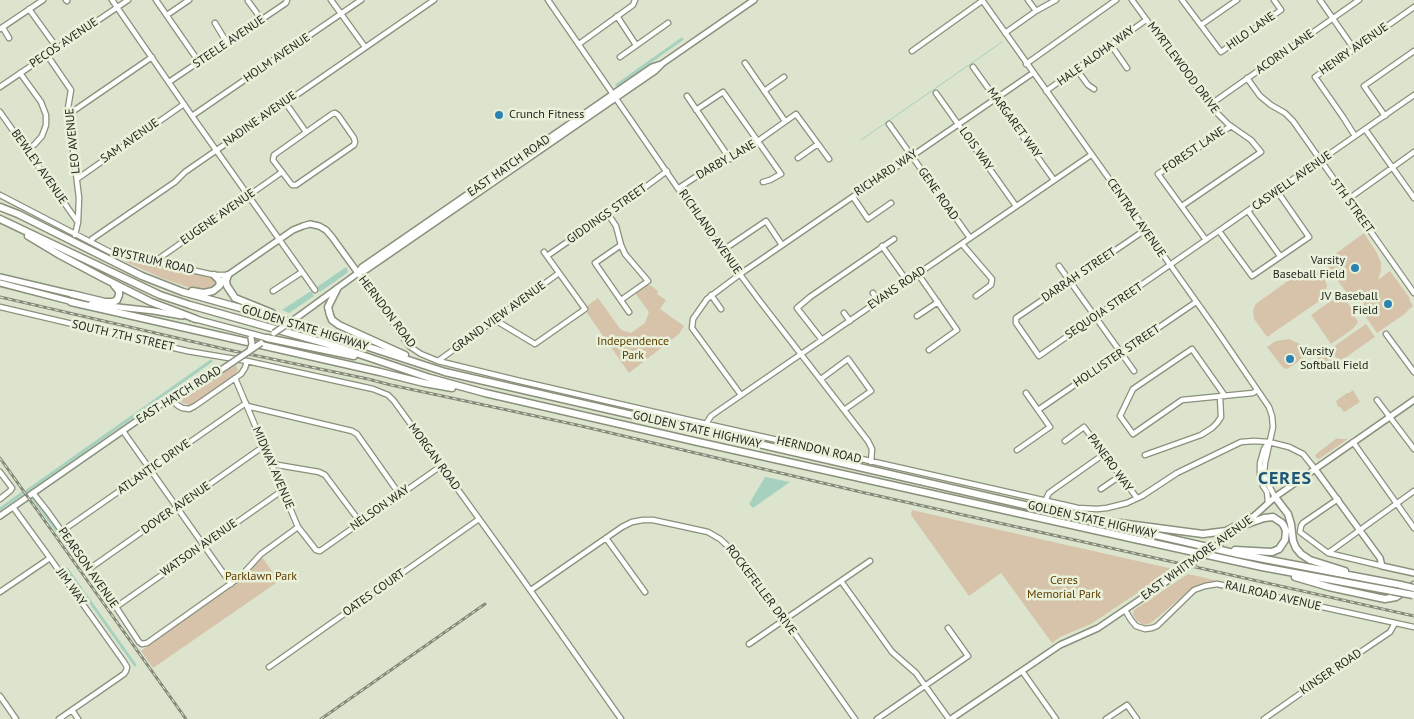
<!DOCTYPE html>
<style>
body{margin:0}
canvas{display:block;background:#dce4cd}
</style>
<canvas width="1414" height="719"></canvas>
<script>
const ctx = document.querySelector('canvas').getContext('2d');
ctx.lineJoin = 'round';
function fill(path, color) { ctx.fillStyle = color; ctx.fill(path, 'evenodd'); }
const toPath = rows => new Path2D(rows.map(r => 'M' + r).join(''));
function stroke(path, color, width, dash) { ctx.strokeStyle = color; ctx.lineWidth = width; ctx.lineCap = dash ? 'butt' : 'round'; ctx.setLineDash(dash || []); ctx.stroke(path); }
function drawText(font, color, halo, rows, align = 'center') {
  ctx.font = font + ' "PT Sans",sans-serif'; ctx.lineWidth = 5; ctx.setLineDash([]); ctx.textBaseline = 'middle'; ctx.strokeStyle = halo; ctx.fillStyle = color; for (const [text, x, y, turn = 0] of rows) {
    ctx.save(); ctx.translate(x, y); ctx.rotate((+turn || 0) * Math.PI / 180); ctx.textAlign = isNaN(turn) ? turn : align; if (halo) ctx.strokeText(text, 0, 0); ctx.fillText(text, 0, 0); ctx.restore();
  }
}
fill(toPath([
 [1364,233,1377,253,1381,263,1381,270,1378,280,1390,271,1409,297,1410,301,1413,306,1408,310,1406,313,1377,333,1366,317,1364,308,1364,298,1368,291,1358,299,1347,293,1326,265,1327,260],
 [127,259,209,277,215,280,217,284,213,289,199,291,162,278,126,262],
 [1309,270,1319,272,1324,277,1327,285,1325,295,1321,300,1267,337,1254,319,1253,311,1255,305,1257,303,1299,273],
 [650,285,658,291,657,294,666,300,660,309,684,326,679,334,629,373,587,313,589,309,587,306,598,298,621,330,631,333,645,323,649,312,635,293,645,286],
 [1341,294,1356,315,1355,316,1358,322,1354,328,1331,344,1311,315],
 [1366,324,1375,337,1339,362,1330,349],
 [1289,339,1302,345,1310,354,1287,369,1284,368,1280,364,1267,347,1276,341],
 [1328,350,1338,364,1327,371,1317,358],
 [236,365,238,370,237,372,232,377,194,403,190,405,182,403,181,400,184,397,209,383],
 [1353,390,1360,402,1344,412,1340,407,1338,407,1336,401,1347,393,1349,393],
 [1337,438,1340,439,1348,439,1319,459,1316,458,1315,455],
 [912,510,960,521,1173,569,1091,624,1060,637,1052,643,1001,573,969,596,911,515],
 [262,557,279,581,153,668,141,651,242,579,255,563],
 [1188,574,1223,582,1210,582,1191,589,1151,623,1144,625,1137,621,1133,615,1134,610]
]), '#d6c3aa');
fill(toPath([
 [346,267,348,271,347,273,320,292,317,287],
 [311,291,314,296,289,313,282,310],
 [765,477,790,482,753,508,749,504]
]), '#a6d1bf');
stroke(toPath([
 [861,140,1002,42]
]), '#a6d1bf', 1);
stroke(toPath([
 [617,85,682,39],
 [27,491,211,361],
 [33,498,73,553,73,556],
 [0,509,24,492],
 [67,569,135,665]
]), '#a6d1bf', 3);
const minor = toPath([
 [66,0,67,1],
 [112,0,192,116,315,290],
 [156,0,199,62],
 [331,0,365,47],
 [548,0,699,219,759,300,868,441,872,449,871,462],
 [982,0,1213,325,1269,407,1272,416,1273,427,1265,463,1264,472,1266,480,1275,497],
 [1028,0,1036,11],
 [1132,0,1167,48,1218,114,1228,124,1251,140,1261,152,1182,206],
 [1182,0,1221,52,1281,10,1274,0],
 [1320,0,1354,49],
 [248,1,262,20],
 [29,9,57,48],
 [167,15,189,0],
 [617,16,636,45],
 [215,23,227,43],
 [1201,25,1237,0],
 [3,28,9,38],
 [0,29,43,0],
 [1005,33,1036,11,1056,0],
 [579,44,633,5,635,0],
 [1111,45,1127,68],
 [912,51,982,1],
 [47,55,71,90,68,108,79,198,78,222,75,235],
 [620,57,668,23],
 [745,63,785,121],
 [1026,64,1116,0],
 [973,67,1054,180],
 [1077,70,1088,85,1094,89],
 [20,73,41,102,46,115,46,125,42,136,35,144,27,150],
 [1247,78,1260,96,1271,105,1285,113,1293,121,1414,293],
 [169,82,286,3,287,0],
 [0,87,128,0],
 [764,91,784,77],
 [1046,91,1146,20],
 [936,93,1016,206],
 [687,96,730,159],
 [285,102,306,132],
 [1211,104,1359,0],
 [696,110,723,92,781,174,770,180,763,182],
 [0,112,77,221],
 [335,113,338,115,354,138,355,142,354,145,296,185,292,185,273,160,274,155,332,114,335,113],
 [69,114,152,57],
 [192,116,361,0],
 [1385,116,1364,86,1414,51],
 [889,124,970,238],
 [1365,129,1414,198],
 [1355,136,1343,117,1315,77,1414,7],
 [798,158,818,144],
 [77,179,184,104],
 [679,188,718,162,738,155,796,114,829,159],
 [0,195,110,252,214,275,227,275],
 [853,197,868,219,891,203],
 [1347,200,1414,152],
 [1248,211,1280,256],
 [608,214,616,226,621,245,625,254,648,281,621,300],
 [1145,230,1016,318,1016,323,1039,356,1414,95],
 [1219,231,1252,276,1309,237,1277,191],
 [1206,240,1158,174,1231,126],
 [91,242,92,239,175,182,185,172,434,0],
 [962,244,992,279,991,285,976,296],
 [621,245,595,263,629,312],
 [882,246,907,281],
 [723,250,766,221,782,245],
 [547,256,628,200,667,171],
 [154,262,282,172],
 [1059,266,1134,371],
 [358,273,409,346,421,354,438,361,520,381,689,420,1078,508,1097,509,1107,508,1127,503,1142,496,1177,473,1241,442,1254,441,1269,442,1289,447,1303,454,1315,469],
 [918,274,957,330,929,350],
 [273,291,302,272],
 [873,293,878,301],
 [711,295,721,309],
 [0,307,187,351,247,361,373,389,388,395,394,401,516,570,621,719],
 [844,313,850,321],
 [917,316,938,302],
 [495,320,535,344,585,309,544,252],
 [1386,334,1414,372],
 [822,340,797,308,810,297,894,239],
 [438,361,559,273],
 [235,378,298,527,316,550,320,551,441,466],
 [821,379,848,359,871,391,844,410],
 [741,395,692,328,693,319,707,299,743,272,1033,73],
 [1225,396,1192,349,1133,389,1120,416,1133,434,1182,400,1253,393,1257,390],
 [171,398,177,405,182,408,189,409,195,406,241,374,245,368,247,361],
 [1377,400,1414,449],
 [247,406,352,431,357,434,400,495],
 [1038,410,1196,302],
 [706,424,711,416,721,409,1091,155],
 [123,431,231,584],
 [1065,441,1084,427,1137,498],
 [1353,442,1414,528],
 [1017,450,1050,427,1026,393],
 [1145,455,1201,435,1212,428,1217,423,1221,417,1220,396],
 [272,464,319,472,325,475,360,522],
 [0,472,12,488,10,491,0,499],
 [1101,489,1120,476],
 [33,493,48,512,116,607,139,642,142,644,147,643,233,582,240,577,261,554,298,527],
 [1338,499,1303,523,1301,526,1300,532,1328,553,1382,566],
 [1045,501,1049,493,1053,490,1104,454],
 [1268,502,1267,492,1263,486,1260,475,1260,463,1264,449,1269,442],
 [13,507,50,558,124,662,127,667,126,671,124,674,59,719],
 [62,531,246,403],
 [606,538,645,592],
 [1328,553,1414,491],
 [89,569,264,446],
 [841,581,892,652,916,673,949,719],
 [531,590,622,527,632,522,643,520,653,520,708,532,720,539,732,550,785,620,855,719],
 [0,592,50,558],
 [116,607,283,490],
 [1125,610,1131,620,1136,626,1145,629,1152,628,1157,626,1194,590,1205,586,1217,584,1414,627],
 [749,644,870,561],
 [269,667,479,519],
 [1022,671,1056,719],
 [0,696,16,719],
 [72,710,78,719],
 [877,719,968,656,948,628],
 [1106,719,1127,705,1137,719],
 [1264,719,1334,670,1390,632,1395,623]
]);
const major = toPath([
 [358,273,362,267,652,67,661,64],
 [228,275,293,230,303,226,310,224,319,226,326,230,332,237,358,273],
 [0,277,72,294],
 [0,283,73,302],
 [91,304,154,311,182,316],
 [299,316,358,273,366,270,655,71,663,63,754,0],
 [192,318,267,338],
 [1315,469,1380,558,1382,566,1414,573],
 [0,516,164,402,212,376,227,366],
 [1223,541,1243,526,1275,497,1414,400],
 [951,719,1060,645,1098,628,1182,571]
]);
const highway = toPath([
 [0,207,18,214,142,276,183,292,298,324,445,372,1238,554,1401,585],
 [0,219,160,295,190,305,335,346,430,378,485,393,698,442,1130,538,1262,567,1392,591],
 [28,236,58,254,105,279,151,302,196,319],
 [214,275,219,280,220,285],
 [228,275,226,281,227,286,235,298,272,313],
 [337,289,328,307,330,315,332,320,339,325,405,355],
 [192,291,204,293,213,291,218,287,227,276],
 [72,294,105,302,113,302,117,300,119,295,119,291,114,285],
 [71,302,380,372,424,383,452,388],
 [267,338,354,356],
 [1275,497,1288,514,1291,524,1293,541,1296,548,1301,554,1310,560,1345,571],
 [1112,522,1203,534,1226,531,1253,517],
 [1235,550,1272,552,1279,549,1285,540,1286,531,1284,526,1282,523,1273,517,1264,518,1247,524],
 [1295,577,1329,587,1385,599,1396,597,1414,585]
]);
stroke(minor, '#89907b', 7);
stroke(major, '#89907b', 8);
stroke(highway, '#89907b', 9);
stroke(minor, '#fff', 4.5);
stroke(major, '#fff', 5);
stroke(highway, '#fff', 6);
const rail = toPath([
 [0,297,229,350,368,379,391,385,577,425,861,492,1414,616],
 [0,458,186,719],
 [321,719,485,604]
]);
stroke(rail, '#84897a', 3);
stroke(rail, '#eaf1da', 1, [4]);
const majorBridge = toPath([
 [274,333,299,316],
 [250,350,252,344,251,338],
 [227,366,261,343],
 [1182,571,1223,541]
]);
const highwayBridge = toPath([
 [1401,585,1414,588],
 [1392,591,1413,595]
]);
stroke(majorBridge, '#89907b', 8, []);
stroke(highwayBridge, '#89907b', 9, []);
stroke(majorBridge, '#fff', 5);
stroke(highwayBridge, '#fff', 6);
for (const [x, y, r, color] of [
 [499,115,5,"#2c82b1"],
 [1355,268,5,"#2c82b1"],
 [1388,304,5,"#2c82b1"],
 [1290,359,5,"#2c82b1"]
]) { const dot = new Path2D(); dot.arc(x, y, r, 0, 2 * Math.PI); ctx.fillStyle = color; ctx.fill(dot); stroke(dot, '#eaf1da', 2); }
drawText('12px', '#24271f', '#eaf1da', [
 ["HILO LANE",1251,31,-35],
 ["STEELE AVENUE",229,42,-34],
 ["PECOS AVENUE",64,43,-34],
 ["HENRY AVENUE",1354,49,-35],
 ["ACORN LANE",1285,52,-35],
 ["HALE ALOHA WAY",1096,56,-36],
 ["HOLM AVENUE",277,58,-34],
 ["MYRTLEWOOD DRIVE",1183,68,53],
 ["NADINE AVENUE",260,119,-35],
 ["MARGARET WAY",1014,123,54],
 ["LEO AVENUE",73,141,-96],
 ["SAM AVENUE",130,141,-35],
 ["LOIS WAY",976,149,55],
 ["FOREST LANE",1194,150,-34],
 ["DARBY LANE",726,160,-30],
 ["EAST HATCH ROAD",509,166,-35],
 ["BEWLEY AVENUE",39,167,55],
 ["RICHARD WAY",886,173,-34],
 ["CASWELL AVENUE",1292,181,-35],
 ["GENE ROAD",938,194,55],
 ["5TH STREET",1352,206,54],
 ["GIDDINGS STREET",607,214,-35],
 ["EUGENE AVENUE",218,217,-35],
 ["CENTRAL AVENUE",1136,218,55],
 ["RICHLAND AVENUE",710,232,55],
 ["BYSTRUM ROAD",153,261,13],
 ["DARRAH STREET",1079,275,-34],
 ["EVANS ROAD",897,288,-34],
 ["SEQUOIA STREET",1104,311,-34],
 ["HERNDON ROAD",387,312,53],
 ["GRAND VIEW AVENUE",499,317,-36],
 ["GOLDEN STATE HIGHWAY",305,328,17],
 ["SOUTH 7TH STREET",123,336,13],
 ["HOLLISTER STREET",1117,356,-34],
 ["EAST HATCH ROAD",179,395,-32],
 ["GOLDEN STATE HIGHWAY",697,430,13],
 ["HERNDON ROAD",819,450,13],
 ["MORGAN ROAD",434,457,54],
 ["PANERO WAY",1110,463,54],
 ["ATLANTIC DRIVE",154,467,-35],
 ["MIDWAY AVENUE",273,468,67],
 ["DOVER AVENUE",176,508,-35],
 ["NELSON WAY",380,508,-35],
 ["GOLDEN STATE HIGHWAY",1092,520,13],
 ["WATSON AVENUE",199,548,-35],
 ["EAST WHITMORE AVENUE",1197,558,-36],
 ["PEARSON AVENUE",88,568,55],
 ["JIM WAY",71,587,54],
 ["ROCKEFELLER DRIVE",761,590,53],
 ["OATES COURT",374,593,-35],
 ["RAILROAD AVENUE",1273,596,13],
 ["KINSER ROAD",1331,672,-34]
]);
drawText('12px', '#24271f', '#eaf1da', [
 ["Crunch Fitness",509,115],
 ["Varsity",1345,261,"right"],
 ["Baseball Field",1345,275,"right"],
 ["JV Baseball",1378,297,"right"],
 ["Field",1378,311,"right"],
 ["Varsity",1300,352],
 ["Softball Field",1300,366]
], 'left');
drawText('12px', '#5e3e01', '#eaf1da', [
 ["Independence",633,342],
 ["Park",633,356],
 ["Parklawn Park",261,577],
 ["Ceres",1064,581],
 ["Memorial Park",1064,595]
]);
ctx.letterSpacing = '1px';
drawText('bold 18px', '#1d5778', '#eaf1da', [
 ["CERES",1285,479]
]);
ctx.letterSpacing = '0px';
</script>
